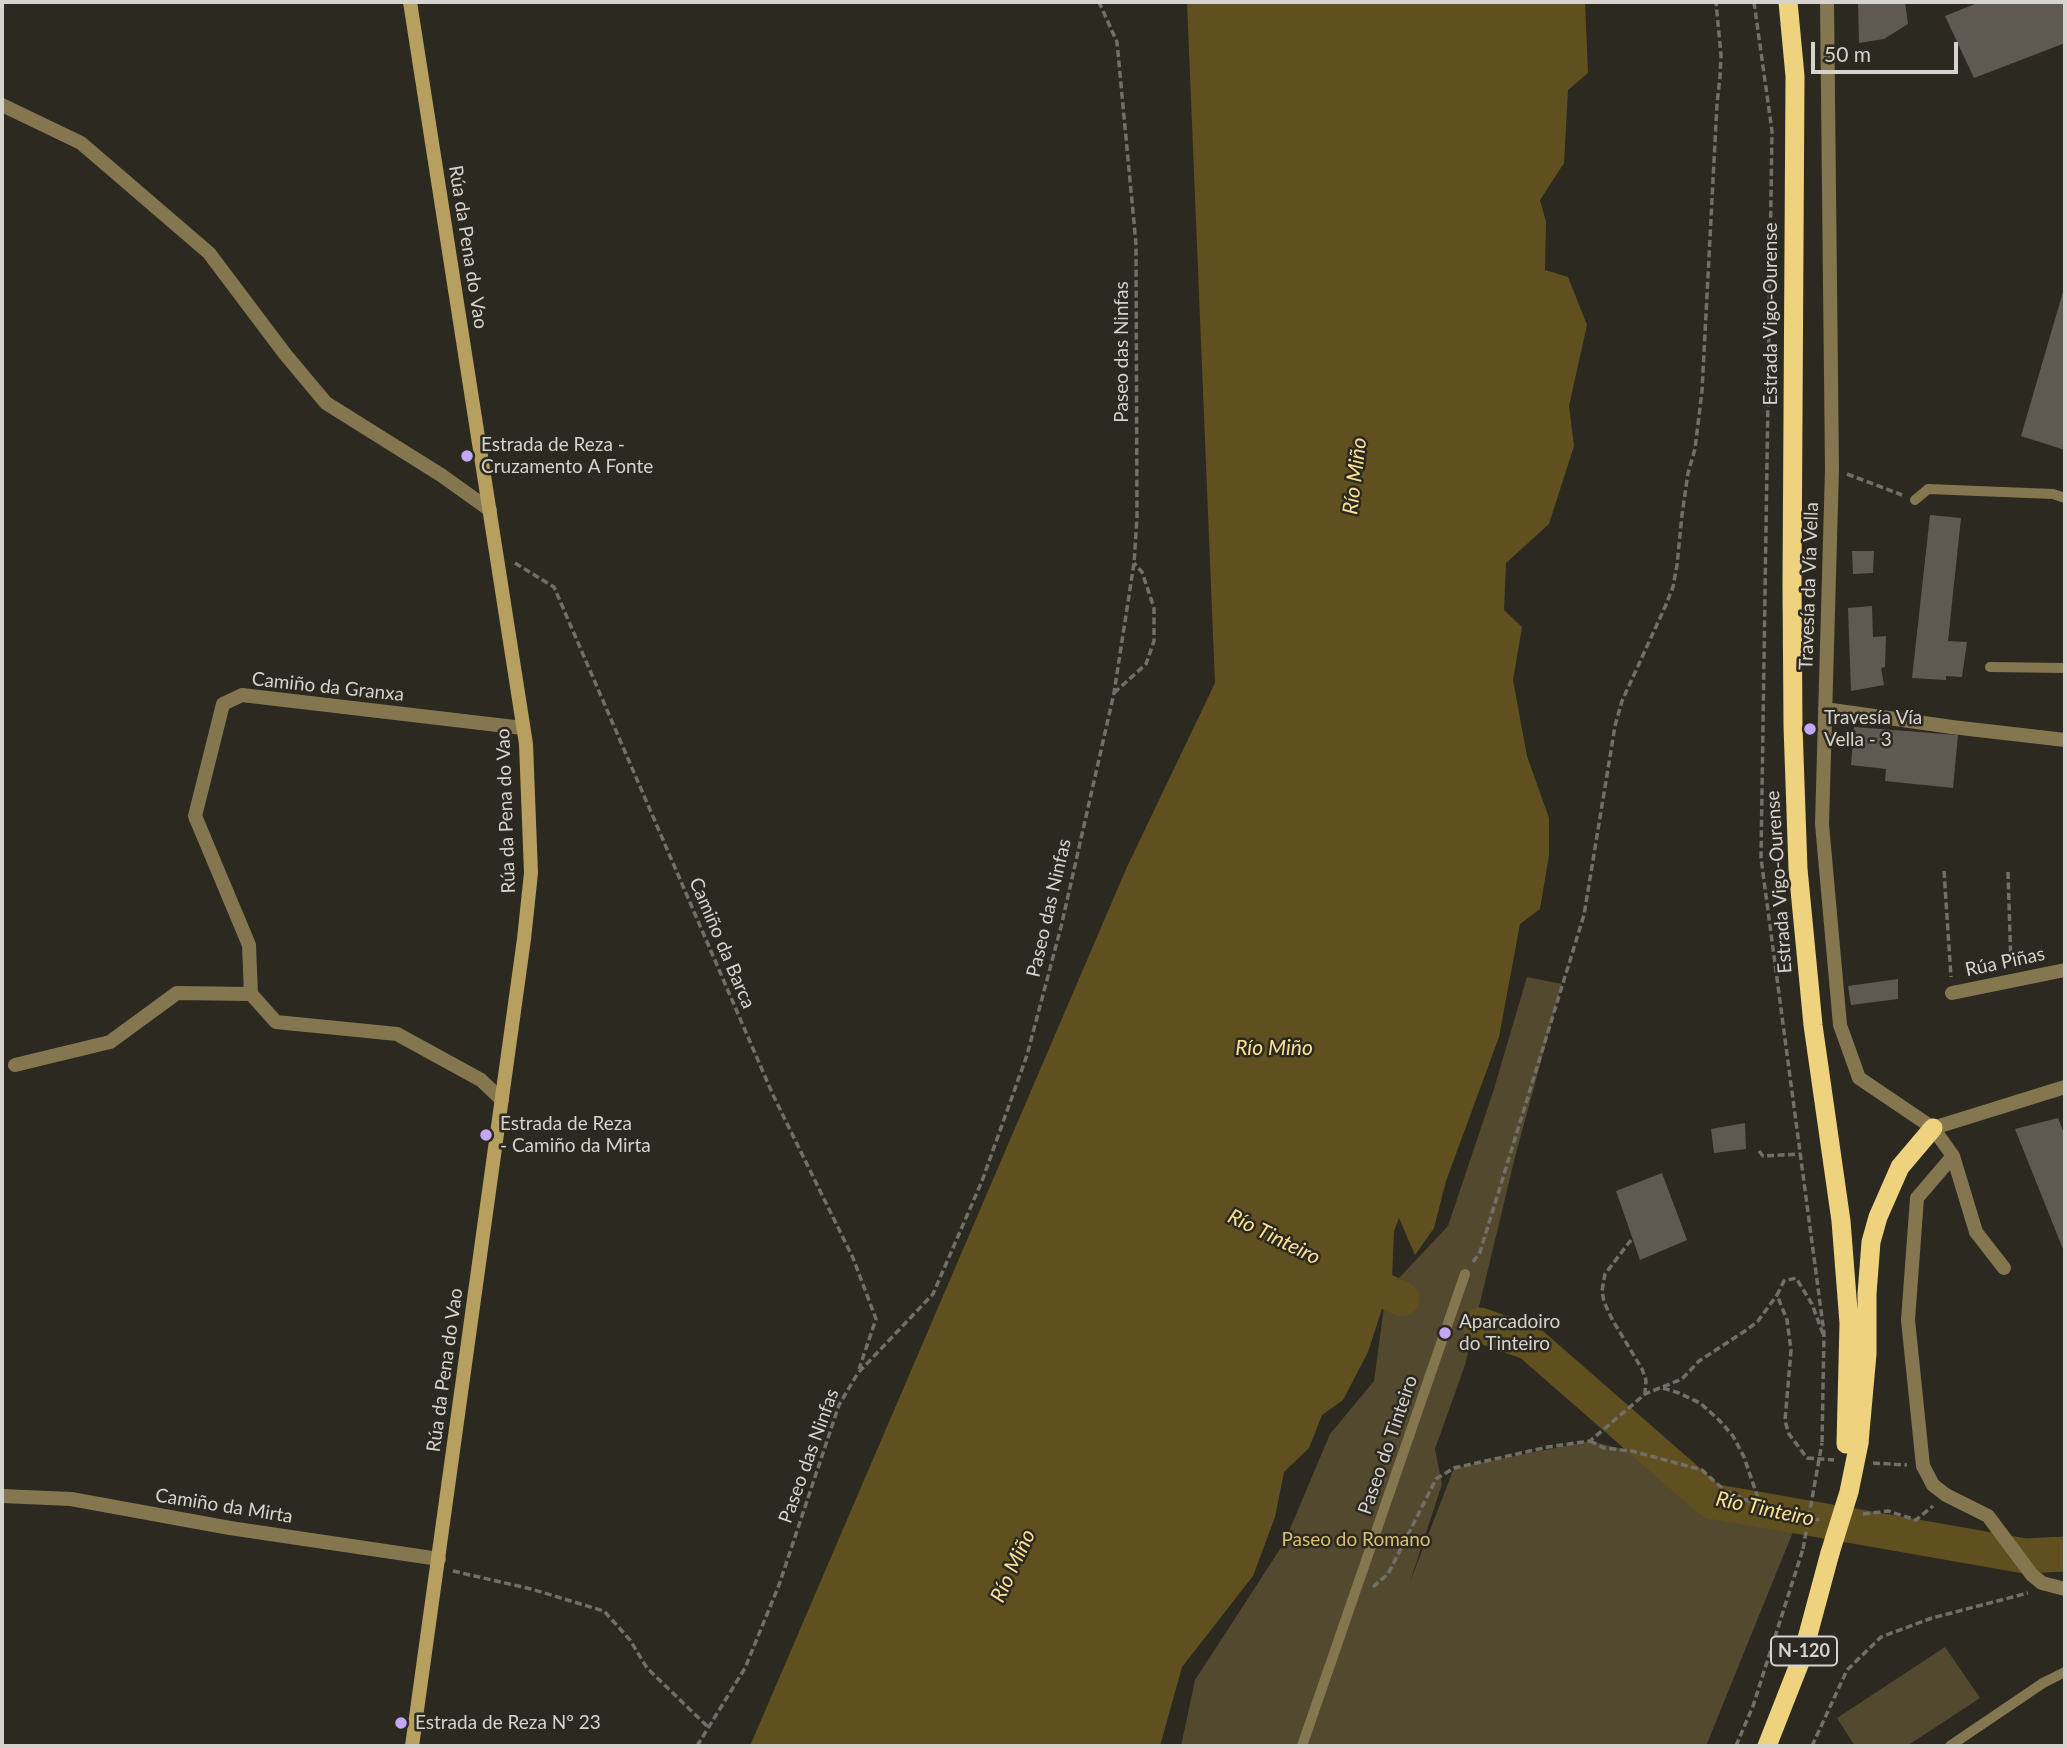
<!DOCTYPE html>
<meta charset="utf-8">
<style>
body{margin:0}
#map{position:relative;width:2067px;height:1748px;overflow:hidden;background:#2c2921;font-family:Lato,sans-serif}
canvas{display:block}
.frame{position:absolute;inset:0;border:4px solid #d5d3cd;pointer-events:none}
.scale{position:absolute;left:1811px;top:42px;width:147px;height:32px;box-sizing:border-box;border:4px solid #d5d3cd;border-top:0;padding-left:9px;font-size:21px;line-height:24px;white-space:nowrap;color:#d5d3cd;-webkit-text-stroke:5px #2c2921;paint-order:stroke}
</style>
<div id="map">
<canvas width="2067" height="1748"></canvas>
<div class="frame"></div>
<div class="scale">50 m</div>
</div>
<script>
const ctx = document.querySelector('canvas').getContext('2d');
ctx.lineJoin = 'round';
function fill(path, color) { ctx.fillStyle = color; ctx.fill(path, 'evenodd'); }
const toPath = rows => new Path2D(rows.map(r => 'M' + r).join(''));
function stroke(path, color, width, dash) { ctx.strokeStyle = color; ctx.lineWidth = width; ctx.lineCap = dash ? 'butt' : 'round'; ctx.setLineDash(dash || []); ctx.stroke(path); }
function drawText(font, color, halo, rows, align = 'center') {
  ctx.font = font + ' Lato,sans-serif'; ctx.lineWidth = 5; ctx.setLineDash([]); ctx.textBaseline = 'middle'; ctx.strokeStyle = halo; ctx.fillStyle = color; for (const [text, x, y, turn = 0] of rows) {
    ctx.save(); ctx.translate(x, y); ctx.rotate((+turn || 0) * Math.PI / 180); ctx.textAlign = isNaN(turn) ? turn : align; if (halo) ctx.strokeText(text, 0, 0); ctx.fillText(text, 0, 0); ctx.restore();
  }
}
fill(toPath([
 [1527,977,1562,984,1515,1157,1465,1365,1435,1449,1442,1484,1410,1582,1454,1468,1590,1441,1654,1457,1709,1513,1797,1522,1706,1746,1181,1746,1195,1680,1284,1543,1330,1434,1374,1381,1386,1292,1448,1226,1493,1092],
 [1945,1647,1980,1698,1907,1746,1855,1746,1837,1718]
]), '#53492e');
fill(toPath([
 [1187,2,1585,2,1588,73,1568,90,1564,163,1540,200,1546,222,1545,270,1568,277,1587,325,1569,406,1574,446,1549,524,1506,563,1504,610,1522,627,1513,680,1527,756,1549,818,1549,855,1540,909,1520,924,1499,1037,1446,1181,1434,1228,1415,1255,1399,1218,1394,1231,1392,1278,1368,1352,1343,1400,1322,1415,1309,1448,1284,1472,1275,1517,1253,1576,1182,1667,1160,1746,750,1746,1127,867,1215,683]
]), '#61501f');
stroke(toPath([
 [1345,1272,1402,1299],
 [1480,1325,1530,1343,1711,1501,2025,1556,2065,1554]
]), '#61501f', 35);
fill(toPath([
 [1858,2,1905,2,1908,24,1884,39,1859,43],
 [1980,2,2065,2,2065,43,1974,78,1945,16],
 [2065,285,2065,450,2021,436],
 [1930,515,1961,518,1948,641,1967,642,1962,677,1946,676,1946,680,1912,678],
 [1852,551,1874,551,1873,573,1853,574],
 [1872,606,1873,637,1886,636,1885,667,1881,668,1884,685,1851,691,1848,608],
 [1854,727,1958,735,1953,788,1885,781,1886,769,1851,765],
 [1898,979,1898,999,1851,1005,1848,986],
 [2058,1118,2065,1136,2065,1254,2015,1129],
 [1745,1123,1746,1149,1714,1153,1711,1129],
 [1662,1173,1687,1240,1640,1260,1616,1191]
]), '#5e5a51');
stroke(toPath([
 [1754,2,1772,131,1761,858,1824,1333,1822,1443],
 [1847,474,1902,495],
 [515,563,554,587,773,1095,853,1258,876,1319,859,1369],
 [1114,693,1146,664,1154,641,1154,608,1142,572,1134,563],
 [1944,871,1951,977],
 [2008,872,2011,965],
 [1759,1151,1763,1156,1801,1154],
 [1631,1240,1605,1274,1602,1291,1604,1302,1612,1319,1642,1369,1646,1380,1645,1394],
 [1473,1262,1480,1252,1584,915,1615,726,1622,701,1665,607,1673,587,1677,565,1682,515,1688,473,1695,449,1702,391,1717,104,1720,77,1721,55,1716,2],
 [1823,1334,1812,1304,1796,1278,1784,1281,1777,1295,1787,1320,1791,1350,1785,1421,1789,1434,1807,1458,1834,1460],
 [1663,1388,1679,1393,1700,1403,1719,1420,1733,1436,1744,1457,1761,1507],
 [1590,1441,1604,1448,1632,1451,1702,1470,1724,1490,1797,1522,1821,1519],
 [1873,1463,1907,1465],
 [1863,1514,1888,1511,1916,1520,1933,1506],
 [453,1571,531,1589,604,1611,630,1640,647,1668,708,1727],
 [1373,1587,1388,1574,1436,1479,1454,1468,1548,1447,1590,1441,1645,1394,1682,1379,1699,1361,1748,1329,1758,1321,1777,1295],
 [697,1746,745,1668,779,1585,839,1405,858,1373,933,1294,982,1181,1027,1055,1061,927,1114,693,1134,563,1137,518,1136,244,1117,42,1099,2],
 [1736,1746,1753,1706,1803,1549],
 [1812,1746,1847,1670,1881,1637,1932,1618,2028,1593]
]), '#716f67', 3.5, [7, 3.5]);
stroke(toPath([
 [1915,500,1928,489,2053,494,2065,498],
 [1990,667,2065,668],
 [1302,1746,1465,1274],
 [1950,1746,2043,1683,2065,1672]
]), '#84764e', 10);
stroke(toPath([
 [1827,2,1832,469,1822,824,1840,1025,1859,1078,1933,1128,1953,1156,1976,1232,2004,1268],
 [2,105,81,143,209,253,285,354,326,403,441,475,490,510],
 [1825,709,1952,727,2065,740],
 [1952,993,2065,970],
 [251,994,249,945,195,816,223,704,242,695,523,728],
 [15,1065,110,1042,177,993,251,994,276,1022,397,1034,481,1080,502,1100],
 [1933,1128,2065,1087],
 [1953,1156,1917,1198,1908,1320,1923,1466,1933,1485,1946,1495,1988,1516,2032,1575,2042,1583,2065,1589],
 [2,1496,71,1499,230,1528,439,1559]
]), '#84764e', 14);
stroke(toPath([
 [410,2,526,744,531,873,524,939,412,1746]
]), '#b7a05f', 14);
stroke(toPath([
 [1788,2,1795,76,1792,585,1793,726,1798,869,1813,1025,1841,1221,1849,1323,1846,1444],
 [1859,1443,1867,1354,1867,1294,1871,1242,1878,1217,1900,1167,1933,1128],
 [1767,1746,1802,1657,1830,1553]
]), '#eed27e', 19);
stroke(toPath([
 [1803,1549,1822,1443]
]), '#716f67', 3.5, [7, 3.5]);
stroke(toPath([
 [1830,1553,1849,1492,1859,1443]
]), '#eed27e', 19);
for (const [x, y, r, color] of [
 [467,456,7,"#c3a7f2"],
 [1810,729,7,"#c3a7f2"],
 [486,1135,7,"#c3a7f2"],
 [1445,1333,7,"#c3a7f2"],
 [401,1723,7,"#c3a7f2"]
]) { const dot = new Path2D(); dot.arc(x, y, r, 0, 2 * Math.PI); ctx.fillStyle = color; ctx.fill(dot); stroke(dot, '#2c2921', 2.5); }
for (const [x, y, w] of [
 [1804,1651,66]
]) { const box = new Path2D(); box.roundRect(x - w / 2, y - 14.5, w, 29, 5); ctx.fillStyle = '#2c2921'; ctx.fill(box); stroke(box, '#d5d3cd', 2); }
drawText('bold 18px', '#d5d3cd', null, [
 ["N-120",1804,1651]
]);
drawText('19px', '#d5d3cd', '#2c2921', [
 ["Rúa da Pena do Vao",468,247,81],
 ["Estrada Vigo-Ourense",1771,314,-90],
 ["Paseo das Ninfas",1122,352,-90],
 ["Travesía da Vía Vella",1809,586,-88],
 ["Camiño da Granxa",328,687,6],
 ["Rúa da Pena do Vao",506,811,-92],
 ["Estrada Vigo-Ourense",1779,882,-94],
 ["Paseo das Ninfas",1049,908,-77],
 ["Camiño da Barca",722,943,67],
 ["Rúa Piñas",2005,962,-12],
 ["Rúa da Pena do Vao",445,1370,-82],
 ["Paseo do Tinteiro",1388,1445,-71],
 ["Paseo das Ninfas",809,1456,-70],
 ["Camiño da Mirta",224,1506,9]
]);
drawText('19px', '#d5d3cd', '#2c2921', [
 ["Estrada de Reza -",481,445],
 ["Cruzamento A Fonte",481,467],
 ["Travesía Vía",1824,718],
 ["Vella - 3",1824,740],
 ["Estrada de Reza",500,1124],
 ["- Camiño da Mirta",500,1146],
 ["Aparcadoiro",1459,1322],
 ["do Tinteiro",1459,1344],
 ["Estrada de Reza Nº 23",415,1723]
], 'left');
drawText('19px', '#dabf73', '#2c2921', [
 ["Paseo do Romano",1356,1540]
]);
drawText('italic 21px', '#fce194', '#2c2921', [
 ["Río Miño",1355,476,-83],
 ["Río Miño",1274,1048],
 ["Río Tinteiro",1274,1237,26],
 ["Río Tinteiro",1765,1509,12],
 ["Río Miño",1013,1566,-65]
]);
</script>
